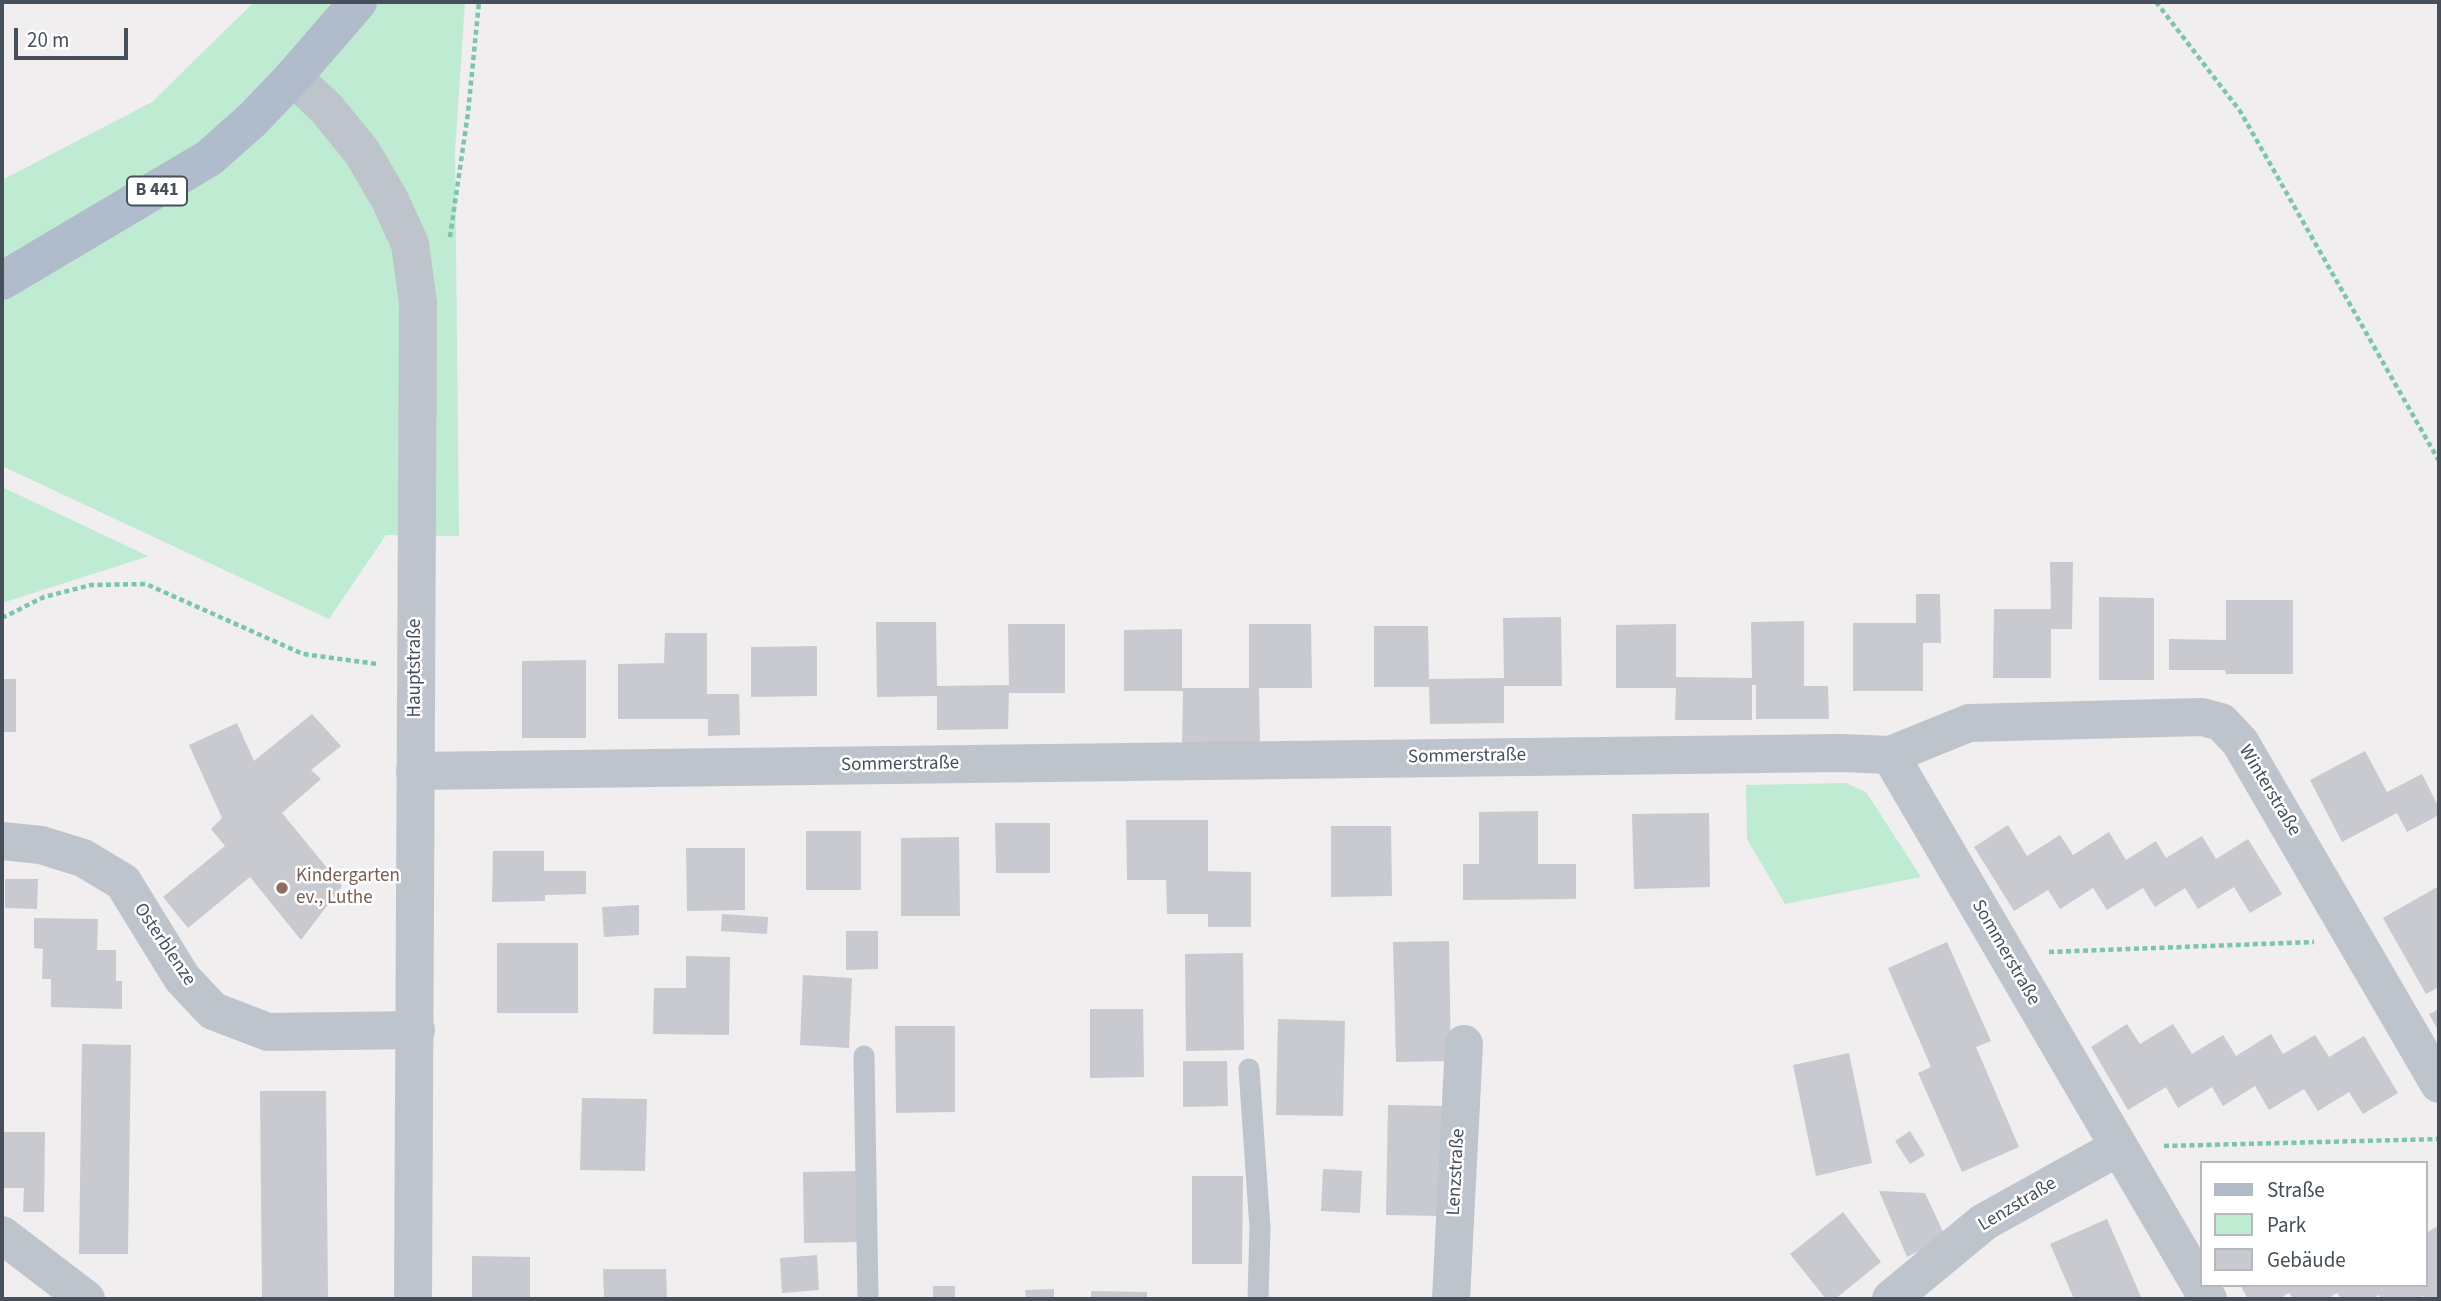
<!DOCTYPE html>
<meta charset="utf-8">
<style>
body{margin:0}
#map{position:relative;width:2441px;height:1301px;overflow:hidden;background:#f0eeee;font-family:"Source Sans 3",sans-serif}
canvas{display:block}
.frame{position:absolute;inset:0;border:4px solid #47505a;pointer-events:none}
.legend{position:absolute;left:2200px;top:1161px;width:228px;height:126px;box-sizing:border-box;background:#fff;border:2px solid #b5b9bd;margin:0;padding:9px 12px;list-style:none;font-size:21px;color:#47505a}
.legend li{display:flex;align-items:center;gap:14px;height:35px}
.legend b{width:35px;border:2px solid #b5b9bd}
.scale{position:absolute;left:14px;top:28px;width:114px;height:32px;box-sizing:border-box;border:4px solid #47505a;border-top:0;padding-left:9px;font-size:21px;line-height:24px;white-space:nowrap;color:#47505a;-webkit-text-stroke:5px #fff;paint-order:stroke}
</style>
<div id="map">
<canvas width="2441" height="1301"></canvas>
<div class="frame"></div>
<ul class="legend">
<li><b style="height:9px;background:#b0bbcb"></b>Straße</li>
<li><b style="height:19px;background:#bfebd3"></b>Park</li>
<li><b style="height:19px;background:#c8cad0"></b>Gebäude</li>
</ul>
<div class="scale">20 m</div>
</div>
<script>
const ctx = document.querySelector('canvas').getContext('2d');
ctx.lineJoin = 'round';
function fill(path, color) { ctx.fillStyle = color; ctx.fill(path, 'evenodd'); }
const toPath = rows => new Path2D(rows.map(r => 'M' + r).join(''));
function stroke(path, color, width, dash) { ctx.strokeStyle = color; ctx.lineWidth = width; ctx.lineCap = dash ? 'butt' : 'round'; ctx.setLineDash(dash || []); ctx.stroke(path); }
function drawText(font, color, halo, rows, align = 'center') {
  ctx.font = font + ' "Source Sans 3",sans-serif'; ctx.lineWidth = 5; ctx.setLineDash([]); ctx.textBaseline = 'middle'; ctx.strokeStyle = halo; ctx.fillStyle = color; for (const [text, x, y, turn = 0] of rows) {
    ctx.save(); ctx.translate(x, y); ctx.rotate((+turn || 0) * Math.PI / 180); ctx.textAlign = isNaN(turn) ? turn : align; if (halo) ctx.strokeText(text, 0, 0); ctx.fillText(text, 0, 0); ctx.restore();
  }
}
fill(toPath([
 [254,2,465,2,455,151,459,536,386,535,329,619,2,466,2,180,152,102],
 [2,487,148,556,149,556,2,603],
 [1846,783,1866,792,1921,877,1785,904,1747,839,1746,785]
]), '#bfebd3');
fill(toPath([
 [2050,562,2073,562,2072,629,2051,629,2051,678,1993,678,1994,609,2051,609],
 [1916,594,1940,594,1941,643,1923,643,1923,691,1853,691,1853,623,1916,623],
 [2099,597,2154,598,2154,680,2099,680],
 [2226,600,2293,600,2293,674,2226,674,2225,670,2169,670,2169,639,2226,640],
 [1561,617,1562,686,1504,686,1504,723,1430,724,1429,687,1374,687,1374,626,1428,626,1429,679,1504,678,1503,618],
 [1804,621,1804,686,1828,686,1829,719,1756,719,1756,685,1752,685,1752,720,1675,720,1676,688,1616,688,1616,625,1676,624,1676,677,1752,678,1751,622],
 [876,622,936,622,937,686,1009,685,1008,624,1065,624,1065,693,1009,693,1008,729,937,730,937,696,877,697],
 [1249,624,1311,624,1312,688,1259,688,1260,747,1182,747,1183,691,1124,691,1124,630,1182,629,1182,688,1249,688],
 [665,633,707,633,707,694,739,694,740,735,708,736,708,719,618,719,618,664,664,663],
 [817,646,817,696,751,697,751,647],
 [586,660,586,738,522,738,522,661],
 [2,679,16,679,16,732,2,732],
 [312,714,341,746,311,770,321,779,282,813,342,886,301,940,250,877,188,928,163,897,225,846,211,829,222,818,189,745,237,723,254,761],
 [2365,751,2387,792,2422,774,2439,808,2439,815,2407,832,2397,813,2342,842,2310,780],
 [1538,811,1538,864,1576,864,1576,899,1463,900,1463,864,1479,864,1479,812],
 [1709,813,1710,887,1634,889,1632,814],
 [1126,820,1208,820,1208,871,1251,872,1251,927,1208,927,1208,914,1167,914,1166,880,1127,880],
 [995,823,1050,823,1050,873,996,873],
 [2008,825,2027,856,2060,835,2073,855,2109,832,2126,860,2156,841,2166,858,2202,836,2216,859,2248,839,2282,894,2250,913,2234,887,2198,909,2185,888,2155,907,2143,888,2107,910,2093,888,2060,909,2048,890,2014,911,1974,847],
 [1331,826,1391,826,1392,896,1331,897],
 [806,831,861,831,861,890,806,890],
 [959,837,960,916,901,916,901,838],
 [686,848,745,848,745,910,687,911],
 [493,851,544,851,544,871,586,871,586,894,545,895,545,901,492,902],
 [5,879,38,879,37,909,5,908],
 [2439,886,2439,987,2426,994,2383,918],
 [639,905,639,935,604,937,602,907],
 [722,914,768,917,767,934,721,931],
 [34,918,98,919,97,950,116,950,116,981,122,981,122,1009,51,1007,51,979,42,979,43,949,34,948],
 [846,931,878,931,878,969,846,970],
 [1449,941,1451,1061,1396,1062,1393,942],
 [1947,942,1991,1041,1976,1047,2019,1147,1962,1172,1918,1073,1931,1067,1888,968],
 [497,943,578,943,578,1013,497,1013],
 [1243,953,1244,1050,1186,1051,1185,954],
 [686,956,730,957,729,1035,653,1034,654,988,686,988],
 [803,975,852,978,849,1048,800,1045],
 [1090,1009,1143,1009,1144,1077,1090,1078],
 [2439,1009,2439,1032,2429,1014],
 [1278,1019,1345,1021,1343,1116,1276,1115],
 [2127,1024,2140,1044,2173,1024,2192,1054,2223,1035,2236,1056,2271,1034,2283,1054,2315,1035,2329,1057,2364,1036,2398,1093,2363,1114,2349,1092,2318,1111,2304,1089,2269,1110,2255,1086,2223,1106,2212,1087,2178,1108,2166,1087,2128,1110,2091,1047],
 [895,1026,955,1026,955,1112,896,1113],
 [82,1044,131,1045,128,1254,79,1254],
 [1849,1053,1872,1163,1816,1176,1793,1065],
 [1183,1061,1227,1061,1228,1106,1183,1107],
 [260,1091,326,1091,328,1299,262,1299],
 [582,1098,647,1099,645,1171,580,1170],
 [1388,1105,1446,1106,1444,1216,1386,1215],
 [1910,1131,1925,1155,1910,1164,1895,1141],
 [2,1132,45,1132,44,1212,23,1212,24,1188,2,1188],
 [1323,1169,1362,1171,1360,1213,1321,1211],
 [863,1171,865,1242,804,1243,803,1172],
 [1192,1176,1243,1176,1242,1264,1192,1264],
 [1879,1191,1925,1193,1946,1238,1907,1257],
 [1843,1212,1881,1262,1835,1299,1826,1299,1790,1254],
 [2107,1219,2142,1299,2074,1299,2050,1244],
 [2436,1227,2439,1232,2439,1299,2426,1299,2424,1296,2419,1299,2382,1299,2379,1295,2372,1299,2341,1299,2337,1293,2327,1299,2293,1299,2289,1293,2279,1299,2248,1299,2240,1285,2425,1285,2425,1234],
 [817,1255,819,1290,782,1293,780,1258],
 [472,1256,530,1257,530,1299,472,1299],
 [603,1269,666,1269,667,1299,604,1299],
 [933,1286,955,1286,955,1299,933,1299],
 [1054,1289,1054,1299,1026,1299,1025,1290],
 [1091,1291,1147,1292,1147,1299,1091,1299]
]), '#c8cad0');
stroke(toPath([
 [2156,2,2240,111,2439,461],
 [450,237,468,113,479,2],
 [2,618,44,597,91,585,146,584,303,654,377,664],
 [2049,952,2314,942],
 [2164,1146,2439,1139]
]), '#7ac6a6', 4.5, [5, 3.5]);
stroke(toPath([
 [864,1056,868,1299],
 [1249,1069,1260,1228,1258,1299]
]), '#bdc4cc', 21);
stroke(toPath([
 [1890,755,2208,1299],
 [415,771,1841,753,1890,755,1969,723,2202,717,2221,722,2240,742,2439,1084],
 [2,841,41,845,83,858,123,882,182,978,213,1011,268,1032,416,1030],
 [2,1235,86,1299],
 [1451,1299,1464,1044],
 [1891,1299,1984,1222,2119,1147]
]), '#bdc4cc', 38);
stroke(toPath([
 [293,77,326,108,362,152,390,200,410,244,418,303,413,1299]
]), '#bdc4cc', 38);
stroke(toPath([
 [2,281,209,158,252,120,293,77,358,2]
]), '#b0bbcb', 38);
for (const [x, y, r, color] of [
 [282,888,7,"#8d6e63"]
]) { const dot = new Path2D(); dot.arc(x, y, r, 0, 2 * Math.PI); ctx.fillStyle = color; ctx.fill(dot); stroke(dot, '#fff', 2.5); }
for (const [x, y, w] of [
 [157,191,60]
]) { const box = new Path2D(); box.roundRect(x - w / 2, y - 14.5, w, 29, 5); ctx.fillStyle = '#fff'; ctx.fill(box); stroke(box, '#47505a', 2); }
drawText('bold 18px', '#47505a', null, [
 ["B 441",157,191]
]);
drawText('19px', '#47505a', '#fff', [
 ["Hauptstraße",416,668,-90],
 ["Sommerstraße",1467,757,-1],
 ["Sommerstraße",900,765,-1],
 ["Winterstraße",2269,791,59],
 ["Osterblenze",164,945,56],
 ["Sommerstraße",2005,953,60],
 ["Lenzstraße",1457,1172,-87],
 ["Lenzstraße",2018,1205,-31]
]);
drawText('19px', '#785e54', '#fff', [
 ["Kindergarten",296,877],
 ["ev., Luthe",296,899]
], 'left');
</script>
